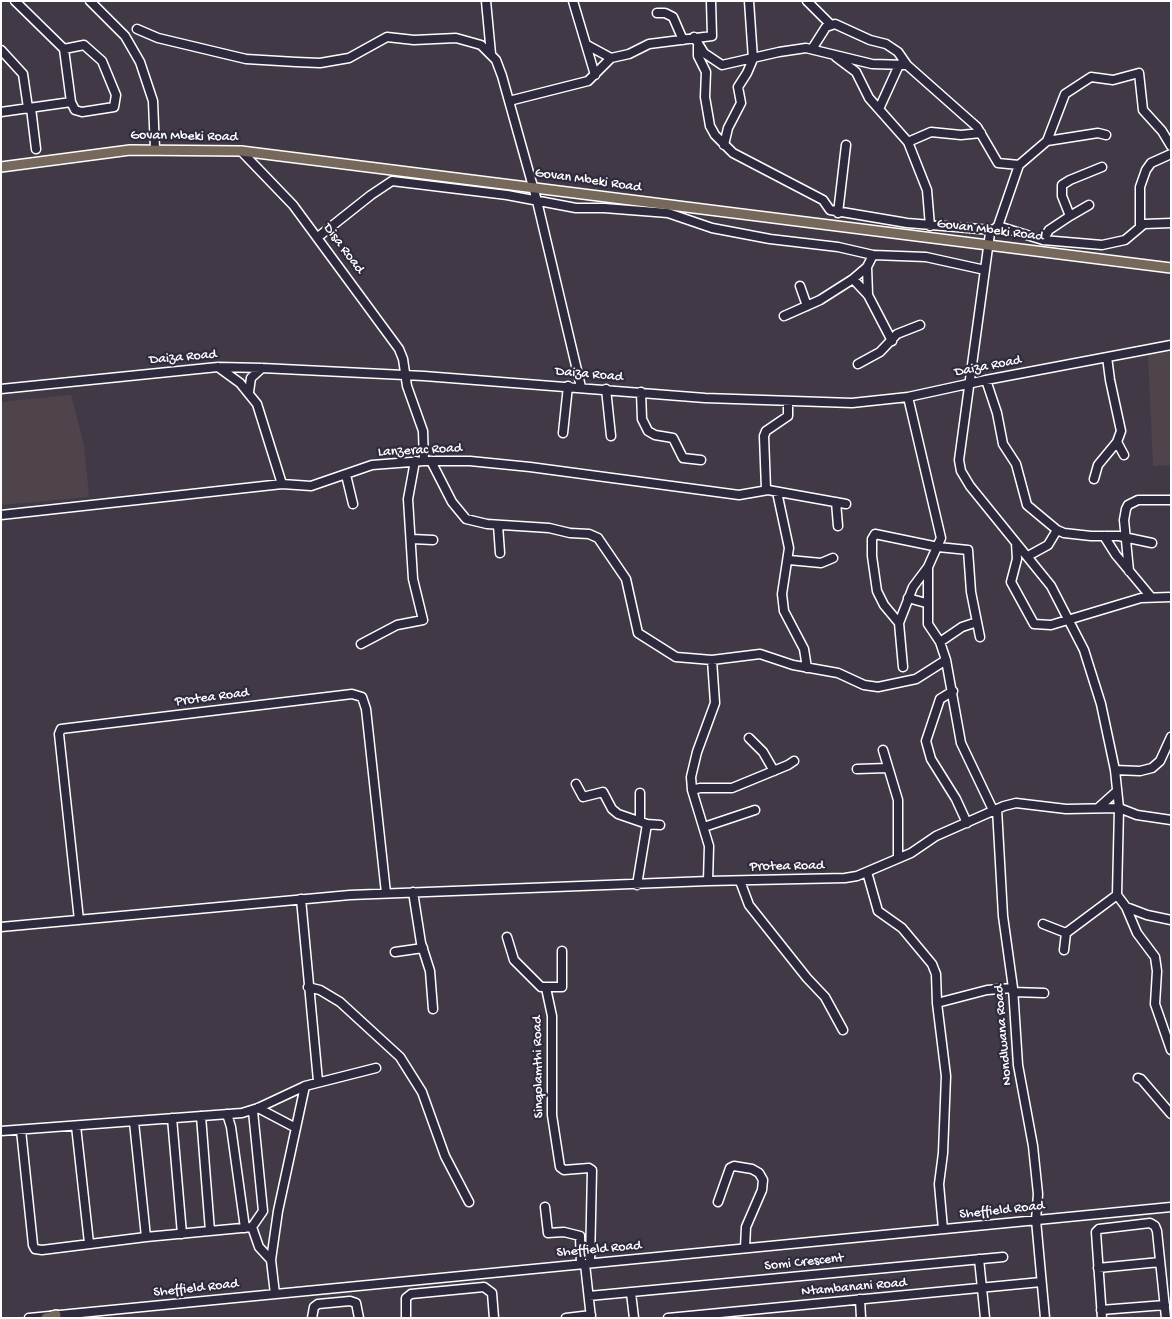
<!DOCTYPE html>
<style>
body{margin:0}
#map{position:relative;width:1172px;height:1319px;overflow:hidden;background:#423946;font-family:"Gochi Hand",sans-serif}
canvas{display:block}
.frame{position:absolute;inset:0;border:2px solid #fff;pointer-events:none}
</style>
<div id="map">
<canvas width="1172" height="1319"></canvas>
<div class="frame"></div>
</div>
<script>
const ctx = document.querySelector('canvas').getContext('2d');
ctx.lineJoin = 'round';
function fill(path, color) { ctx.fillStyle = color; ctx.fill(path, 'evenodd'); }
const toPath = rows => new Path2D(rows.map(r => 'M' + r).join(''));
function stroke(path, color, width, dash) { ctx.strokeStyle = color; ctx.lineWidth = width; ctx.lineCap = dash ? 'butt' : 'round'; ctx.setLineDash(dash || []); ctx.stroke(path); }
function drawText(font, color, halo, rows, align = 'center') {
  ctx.font = font + ' "Gochi Hand",sans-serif'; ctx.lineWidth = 4.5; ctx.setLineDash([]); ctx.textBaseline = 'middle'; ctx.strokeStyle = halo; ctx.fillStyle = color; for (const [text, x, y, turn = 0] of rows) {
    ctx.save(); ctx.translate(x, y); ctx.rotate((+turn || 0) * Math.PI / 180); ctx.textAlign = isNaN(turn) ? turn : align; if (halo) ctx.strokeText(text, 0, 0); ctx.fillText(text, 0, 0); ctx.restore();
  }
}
fill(toPath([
 [1171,351,1171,465,1153,466,1148,355],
 [71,395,84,445,89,497,1,505,1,402]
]), '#4f444c');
const minor = toPath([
 [15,1,64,49,71,102,75,110,82,112,114,107,116,95,102,61,84,45,64,49],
 [90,1,125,36,140,62,153,101,155,149],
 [486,1,491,54],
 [573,1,595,75],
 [807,1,830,24],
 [657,13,665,13,673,17,683,40],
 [137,29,158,38,246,59,296,62,320,63,349,58,387,37,414,40,456,38,481,45,496,60,502,76,537,201,581,387],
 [694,37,704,53,722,65,779,52,806,48,872,64,907,65,977,127,998,163,1019,165],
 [587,45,611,58],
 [698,46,698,56,706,72,705,97,710,126,715,135,733,153,823,200,830,210,907,223,992,230],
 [812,49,826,27,835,24,870,40,886,44,898,52,907,65],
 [1,50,23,74,28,108],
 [836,57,856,72,869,98,908,142,927,190,930,226],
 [509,101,588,81,611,58,629,54,649,44,712,36,711,1],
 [31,108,36,149],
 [879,109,899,65],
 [1,112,71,102],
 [1047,141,1098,133,1106,135],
 [908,142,931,132,961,135,981,133],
 [724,145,728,128,741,103,738,87,747,73,753,59,749,1],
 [1171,146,1162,131,1143,110,1139,73,1113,80,1091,77,1065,94,1047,141,1019,165,998,226,990,233,959,460,961,471,970,486,1051,586,1084,650,1101,704,1115,770,1119,808,1117,895,1126,907,1147,915,1171,920],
 [241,151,293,205,399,349,403,359,407,386,423,431,424,461],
 [838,213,846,145],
 [1070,216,1089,205],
 [998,226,1043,240,1102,245,1125,240,1144,224,1171,223],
 [1140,226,1140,187,1146,170,1151,163,1171,154],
 [318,237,371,195,392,181,507,195,576,208,604,208,668,213,712,228,770,239,838,247,873,255,926,257,985,270],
 [1043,240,1049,230,1070,216,1062,196,1062,185,1070,180,1102,167],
 [867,267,868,295],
 [853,279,868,295,892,341],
 [800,286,807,306],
 [784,316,820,300,853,279,867,267,873,255],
 [858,364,880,352,897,334,920,325],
 [218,367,240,383,257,404,282,484],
 [986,380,997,413,1003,444,1016,464,1027,505,1057,530,1064,533,1091,536,1119,536,1152,543],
 [1,389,218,367,262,368,424,376,705,398,852,403,908,397,986,380,1171,345],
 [606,389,611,436],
 [249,392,251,378,262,368],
 [641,392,642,419,648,431,655,435,673,438,683,458,701,460],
 [563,433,568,386],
 [1117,442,1124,455],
 [431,461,452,502,466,519,487,524,549,528,570,533,589,534,598,538,626,579,638,633,676,657,712,660,760,654,793,665,838,673,864,685,878,687,916,679,946,660],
 [346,475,353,504],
 [1094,479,1098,465,1117,442,1121,431,1110,380,1107,357],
 [766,489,764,436,766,431,788,416,788,402],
 [777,492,789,548,782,594,784,611,804,649,807,668],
 [836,502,838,526],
 [1,515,282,484,311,486,372,465,424,461,470,461,530,467,739,495,768,490,846,504],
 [498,525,500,553],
 [1104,536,1116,555,1151,597],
 [412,539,433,540],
 [1016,543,1017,559,1011,582,1034,624,1051,625,1141,598,1171,597],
 [1028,556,1048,545,1057,530],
 [789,560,821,563,833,558],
 [928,567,928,624,940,642,946,660,961,743,993,810],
 [1129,571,1124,520,1126,509,1128,505,1138,500,1171,500],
 [908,598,926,603],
 [899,623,884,605,877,591,872,556,872,539,875,534,938,547,968,550,971,592,980,637],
 [940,642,962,627,977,622],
 [361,644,397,625,423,620,413,579,408,499,415,461],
 [903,667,899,623,913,587,928,567,941,538,908,397],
 [953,691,940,699,926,741,931,759,956,799,967,823],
 [749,738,763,752,774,771],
 [883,750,898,800,898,858],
 [857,769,887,768],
 [1115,770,1140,771,1152,768,1160,761,1171,737],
 [576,784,583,797,603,792,612,809,618,814,647,824,660,825],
 [692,790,700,788,732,788,788,765,794,761],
 [1098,808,1117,791],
 [997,809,1003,916,1013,988,1018,1065,1033,1146,1038,1194,1036,1220,1045,1318],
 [640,821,640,793],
 [704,827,755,810],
 [867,872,878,911,902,928,932,964,936,974,937,1003,946,1076,943,1153,939,1184,943,1229],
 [708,881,709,846,692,790,691,777,697,752,715,703,712,660],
 [740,881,749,905,807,978,825,997,843,1030],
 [637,885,647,824],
 [413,892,421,943,430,971,433,1009],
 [301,899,318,1081],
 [1126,907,1137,933,1155,957,1157,971,1155,1004,1171,1050],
 [79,920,59,734,61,729,352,694,362,697,366,709,386,893],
 [1043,924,1066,933],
 [1,927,350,895,708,881,845,878,857,876,911,853,936,836,1004,806,1016,803,1066,809,1119,808,1137,815,1171,820],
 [1066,933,1117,895],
 [507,937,514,960,541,987,562,987,562,951],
 [1064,950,1066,933],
 [395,952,423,948],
 [308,987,320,990,340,1002,400,1057,422,1092,445,1156,469,1202],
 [546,988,552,1016,552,1115,560,1167,564,1170,589,1168,592,1170,590,1263],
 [1013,992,1044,993],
 [937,1003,987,990,1013,988],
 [1138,1078,1141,1079,1171,1114],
 [258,1108,296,1128],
 [227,1114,231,1127,245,1228],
 [201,1116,210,1231],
 [172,1118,182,1234],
 [134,1122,146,1237],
 [76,1126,89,1243],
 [21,1130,33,1245,35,1249,42,1250,146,1237,252,1227,263,1211,253,1111],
 [1,1131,242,1113,258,1108,305,1086,376,1068],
 [718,1202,730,1168,734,1166,752,1169,759,1173,763,1180,762,1190,746,1227,745,1248],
 [545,1207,548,1233,564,1232,580,1236,581,1264],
 [252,1227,259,1247,271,1260],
 [979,1259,985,1318],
 [585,1264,591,1318],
 [1098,1268,1160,1262],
 [631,1293,634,1318],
 [275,1294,271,1260,278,1211,305,1086],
 [589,1296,1003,1257],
 [860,1299,861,1318],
 [1101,1310,1165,1305],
 [29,1318,1171,1207],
 [312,1318,314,1307,318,1304,350,1301,356,1303,359,1318],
 [406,1318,406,1298,411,1294,484,1287,492,1293,494,1318],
 [566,1318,591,1315],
 [668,1318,1041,1282],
 [1102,1318,1096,1232,1099,1229,1150,1223,1155,1226,1157,1231,1166,1318]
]);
const major = toPath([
 [1,167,130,150,241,151,1171,268],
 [46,1318,56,1315]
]);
stroke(minor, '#fff', 11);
stroke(major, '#fff', 12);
stroke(minor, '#2f2a3d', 8);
stroke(major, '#76695c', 9);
drawText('14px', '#fff', '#2f2a3d', [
 ["Govan Mbeki Road",184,137,1],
 ["Govan Mbeki Road",588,181,8],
 ["Govan Mbeki Road",990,231,7],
 ["Disa Road",343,249,53],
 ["Daiza Road",183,358,-5],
 ["Daiza Road",988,367,-11],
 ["Daiza Road",589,375,5],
 ["Lanzerac Road",420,451,-3],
 ["Protea Road",212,698,-7],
 ["Protea Road",787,867,-1],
 ["Nondlwana Road",1004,1035,-95],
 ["Sinqolamthi Road",539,1067,-91],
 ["Sheffield Road",1002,1211,-6],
 ["Sheffield Road",599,1250,-5],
 ["Somi Crescent",804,1263,-6],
 ["Ntambanani Road",854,1288,-5],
 ["Sheffield Road",196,1289,-6]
]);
</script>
